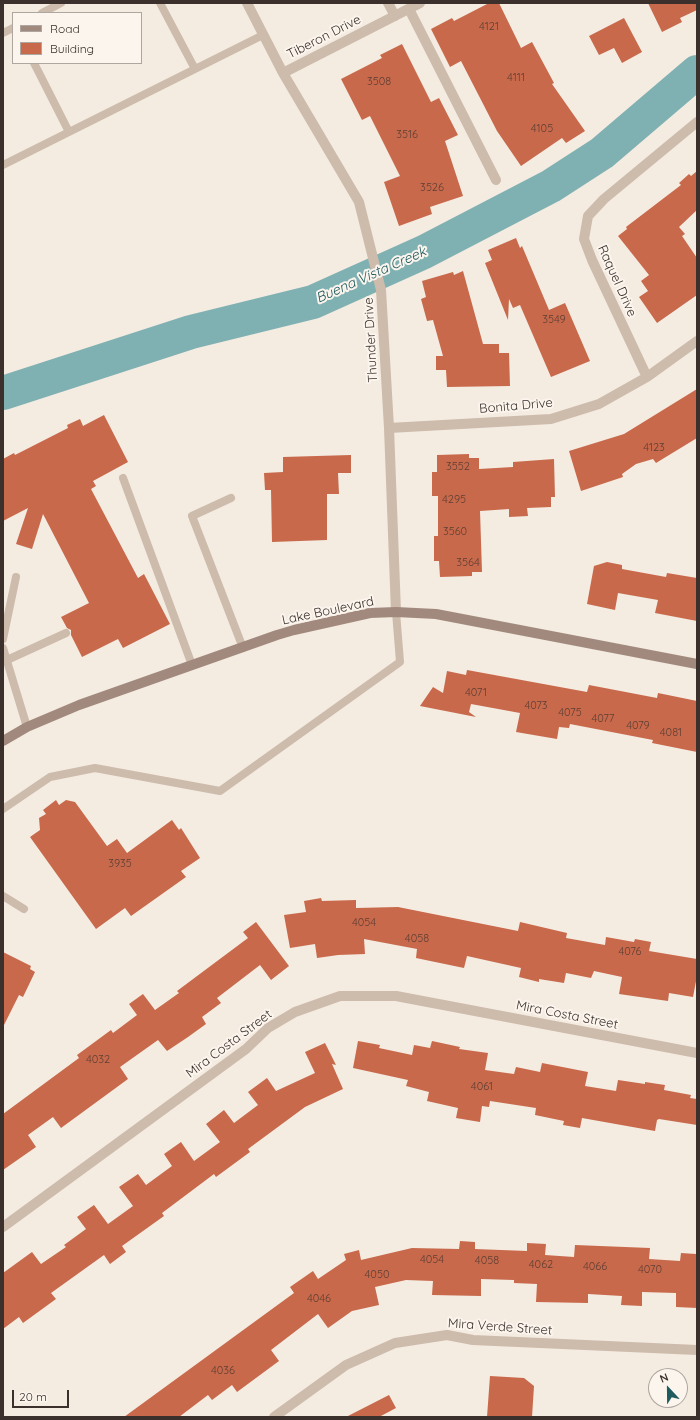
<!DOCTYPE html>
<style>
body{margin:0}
#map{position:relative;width:700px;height:1420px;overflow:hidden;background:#f4ebe1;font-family:Quicksand,sans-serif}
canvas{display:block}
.frame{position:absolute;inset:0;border:4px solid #3b302b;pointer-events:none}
.legend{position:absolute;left:12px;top:12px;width:130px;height:52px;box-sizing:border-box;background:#fbf5ee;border:1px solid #aea6a0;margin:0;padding:5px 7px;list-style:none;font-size:12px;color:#3b302b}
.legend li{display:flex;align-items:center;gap:8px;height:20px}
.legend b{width:20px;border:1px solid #aea6a0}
.north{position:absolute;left:648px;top:1368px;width:40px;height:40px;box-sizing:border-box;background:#fbf5ee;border:1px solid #aea6a0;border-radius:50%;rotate:338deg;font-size:11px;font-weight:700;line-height:16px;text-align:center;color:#3b302b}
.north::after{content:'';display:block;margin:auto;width:14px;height:18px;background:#1f5a5e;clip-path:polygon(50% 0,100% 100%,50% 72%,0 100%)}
.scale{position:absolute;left:12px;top:1390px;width:57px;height:18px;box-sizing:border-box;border:2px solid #3b302b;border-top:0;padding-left:5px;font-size:12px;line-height:14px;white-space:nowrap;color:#3b302b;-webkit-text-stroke:3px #fbf5ee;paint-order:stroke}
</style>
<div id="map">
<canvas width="700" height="1420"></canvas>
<div class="frame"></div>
<ul class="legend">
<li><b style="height:5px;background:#a18a7d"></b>Road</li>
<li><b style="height:11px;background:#c8694b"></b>Building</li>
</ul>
<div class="north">N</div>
<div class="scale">20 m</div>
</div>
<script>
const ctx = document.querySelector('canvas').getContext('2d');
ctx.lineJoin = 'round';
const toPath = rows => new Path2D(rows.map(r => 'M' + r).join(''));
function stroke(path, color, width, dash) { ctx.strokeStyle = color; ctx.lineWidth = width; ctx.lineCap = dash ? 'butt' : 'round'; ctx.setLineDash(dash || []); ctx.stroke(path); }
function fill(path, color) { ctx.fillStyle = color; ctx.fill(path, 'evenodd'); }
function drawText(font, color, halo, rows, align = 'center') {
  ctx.font = font + ' Quicksand,sans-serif'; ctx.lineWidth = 4; ctx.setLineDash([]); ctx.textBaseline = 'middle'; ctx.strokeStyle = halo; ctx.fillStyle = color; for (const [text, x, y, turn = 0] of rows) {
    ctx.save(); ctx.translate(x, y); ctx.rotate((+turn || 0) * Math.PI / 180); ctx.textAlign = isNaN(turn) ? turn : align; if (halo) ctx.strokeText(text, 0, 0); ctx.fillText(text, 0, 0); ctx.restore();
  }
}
stroke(toPath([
 [3,393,191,332,313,302,424,252,551,186,602,153,697,72]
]), '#7fb0b2', 34);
fill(toPath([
 [489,3,499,3,521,48,532,42,554,83,552,84,585,131,566,143,562,138,521,166,497,131,461,61,450,67,431,29,452,18,454,21],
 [648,3,697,3,697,10,680,18,682,22,662,32],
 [624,18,642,52,622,63,614,48,599,55,589,36],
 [402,44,431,102,439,98,458,135,445,141,463,196,430,207,432,214,399,226,384,182,400,176,370,116,362,120,341,79,382,58,380,55],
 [697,171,697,210,679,227,685,234,682,236,697,258,697,295,657,323,639,297,648,291,641,281,649,275,618,236,627,229,626,227,681,185,679,183,689,174,691,176],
 [516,238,520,248,522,246,549,310,565,303,590,361,551,377,520,305,513,308,509,299,508,320,485,263,492,260,488,250],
 [463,271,483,344,499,344,499,353,509,353,510,386,447,387,446,370,436,370,436,356,443,356,433,320,427,321,421,299,426,297,422,281,453,272,454,275],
 [697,389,697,438,656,463,653,459,636,464,622,474,623,477,581,491,569,451,624,434],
 [104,415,128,462,93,481,96,486,91,489,138,578,144,574,170,624,123,648,118,639,82,657,71,635,71,630,67,628,61,617,89,603,43,514,32,549,16,544,28,508,3,521,3,459,14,453,15,455,68,428,67,425,80,419,83,426],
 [469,454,469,458,479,458,479,469,513,467,513,462,554,459,555,497,551,497,551,507,527,508,528,516,509,517,509,509,480,511,482,572,472,572,472,576,440,577,439,561,434,561,434,536,438,536,438,496,432,496,432,472,437,472,437,455],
 [351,455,351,473,338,473,339,494,327,494,327,540,272,542,271,490,265,490,264,473,283,472,283,457],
 [607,562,622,565,622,569,666,577,667,573,697,578,697,621,655,613,658,600,618,593,615,610,587,604,594,566],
 [467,670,587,692,589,685,657,698,658,693,697,701,697,752,652,743,653,740,570,724,569,728,559,727,557,739,516,732,520,713,471,704,469,712,476,717,420,706,433,687,443,693,447,671,466,675],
 [56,800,59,805,66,800,75,802,107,846,117,839,127,853,172,820,179,830,181,828,200,858,181,871,186,877,131,916,125,908,96,929,30,837,40,830,39,818,46,814,43,810],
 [321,898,322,901,356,900,356,908,398,907,518,931,520,922,567,933,566,938,605,945,606,937,634,942,635,939,651,942,649,951,697,959,697,976,693,997,669,993,668,1001,619,994,622,977,594,971,591,978,566,973,564,983,539,979,539,982,519,977,521,968,467,956,464,968,416,958,417,949,364,939,365,954,338,955,317,958,315,944,290,948,284,915,306,912,304,901],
 [256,922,289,966,271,980,260,965,217,998,221,1003,202,1017,206,1024,188,1037,167,1051,158,1040,120,1067,128,1079,61,1128,53,1117,28,1135,36,1147,3,1170,3,1114,79,1058,77,1055,111,1030,113,1033,137,1015,129,1004,143,994,155,1010,179,993,177,991,248,938,243,932],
 [3,952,31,966,30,969,35,972,23,997,19,995,3,1027],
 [358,1041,380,1045,379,1048,412,1055,414,1045,430,1048,432,1041,460,1047,459,1049,488,1053,485,1070,514,1074,516,1067,540,1072,542,1063,588,1072,585,1086,616,1091,618,1080,645,1084,645,1082,665,1085,664,1090,691,1095,690,1098,697,1099,697,1125,659,1119,657,1120,655,1131,582,1118,580,1128,563,1125,564,1121,535,1115,536,1108,490,1101,489,1107,482,1106,480,1122,456,1118,458,1108,427,1101,429,1092,406,1086,408,1080,353,1068],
 [325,1043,336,1065,332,1064,343,1089,305,1107,248,1149,250,1152,216,1177,214,1174,162,1213,164,1216,122,1246,126,1252,110,1264,104,1255,51,1293,56,1299,23,1323,19,1317,3,1329,3,1273,32,1252,41,1264,66,1247,64,1245,86,1229,77,1217,94,1205,108,1224,133,1206,119,1187,138,1174,146,1185,172,1166,164,1154,181,1142,194,1161,220,1142,206,1124,224,1110,234,1123,258,1105,248,1092,267,1078,276,1091,315,1073,305,1052],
 [460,1241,475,1242,475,1249,527,1251,527,1243,546,1244,545,1255,574,1257,575,1245,650,1248,649,1259,680,1261,681,1253,696,1254,697,1308,676,1307,676,1293,642,1292,642,1306,621,1305,622,1296,588,1294,588,1303,536,1302,537,1284,514,1283,514,1280,481,1279,481,1296,432,1295,433,1281,406,1280,375,1287,379,1305,352,1311,328,1328,318,1314,271,1350,279,1361,237,1392,232,1385,212,1400,208,1395,179,1417,124,1417,294,1293,290,1287,313,1271,318,1279,346,1260,344,1254,359,1250,361,1260,412,1248,459,1249],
 [490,1376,524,1378,534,1386,532,1417,487,1417],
 [389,1395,396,1408,379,1417,346,1417]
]), '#c8694b');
stroke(toPath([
 [160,3,195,69],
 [42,13,61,3],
 [3,33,13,28],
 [34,63,69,132],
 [3,165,263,35],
 [123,478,192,665],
 [231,498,192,516,243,648],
 [3,639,16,577],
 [3,648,27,727],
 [7,660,66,633],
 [3,809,50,777,95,768,220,791,400,662,396,612],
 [3,896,24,909]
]), '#cdbbac', 8);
stroke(toPath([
 [247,3,283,73,359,202,381,290,389,428,396,612],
 [388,3,395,16],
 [409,9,496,180],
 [283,73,420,3],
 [647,377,592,260,584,239,588,216,604,199,697,122],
 [389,428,551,419,599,404,647,377,697,341],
 [3,1227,246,1049,268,1028,295,1012,340,996,396,996,697,1053],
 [274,1417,346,1365,395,1343,447,1335,473,1340,697,1350]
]), '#cdbbac', 10);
stroke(toPath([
 [3,741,27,727,79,705,277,635,294,630,370,613,396,612,436,614,697,664]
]), '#a18a7d', 10);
drawText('11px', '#5e3e33', null, [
 ["4121",489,27],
 ["4111",516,78],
 ["3508",379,82],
 ["4105",542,129],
 ["3516",407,135],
 ["3526",432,188],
 ["3549",554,320],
 ["4123",654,448],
 ["3552",458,467],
 ["4295",454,500],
 ["3560",455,532],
 ["3564",468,563],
 ["4071",476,693],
 ["4073",536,706],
 ["4075",570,713],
 ["4077",603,719],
 ["4079",638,726],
 ["4081",671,733],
 ["3935",120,864],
 ["4054",364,923],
 ["4058",417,939],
 ["4076",630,952],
 ["4032",98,1060],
 ["4061",482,1087],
 ["4054",432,1260],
 ["4058",487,1261],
 ["4062",541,1265],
 ["4066",595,1267],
 ["4070",650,1270],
 ["4050",377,1275],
 ["4046",319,1299],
 ["4036",223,1371]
]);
drawText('13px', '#3b302b', '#fbf5ee', [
 ["Tiberon Drive",324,37,-27],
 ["Raquel Drive",617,281,66],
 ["Thunder Drive",371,340,-93],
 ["Bonita Drive",516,406,-5],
 ["Lake Boulevard",328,611,-12],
 ["Mira Costa Street",567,1015,11],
 ["Mira Costa Street",229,1044,-37],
 ["Mira Verde Street",500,1327,4]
]);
drawText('italic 14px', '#1f5a5e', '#fbf5ee', [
 ["Buena Vista Creek",371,275,-24]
]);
</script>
